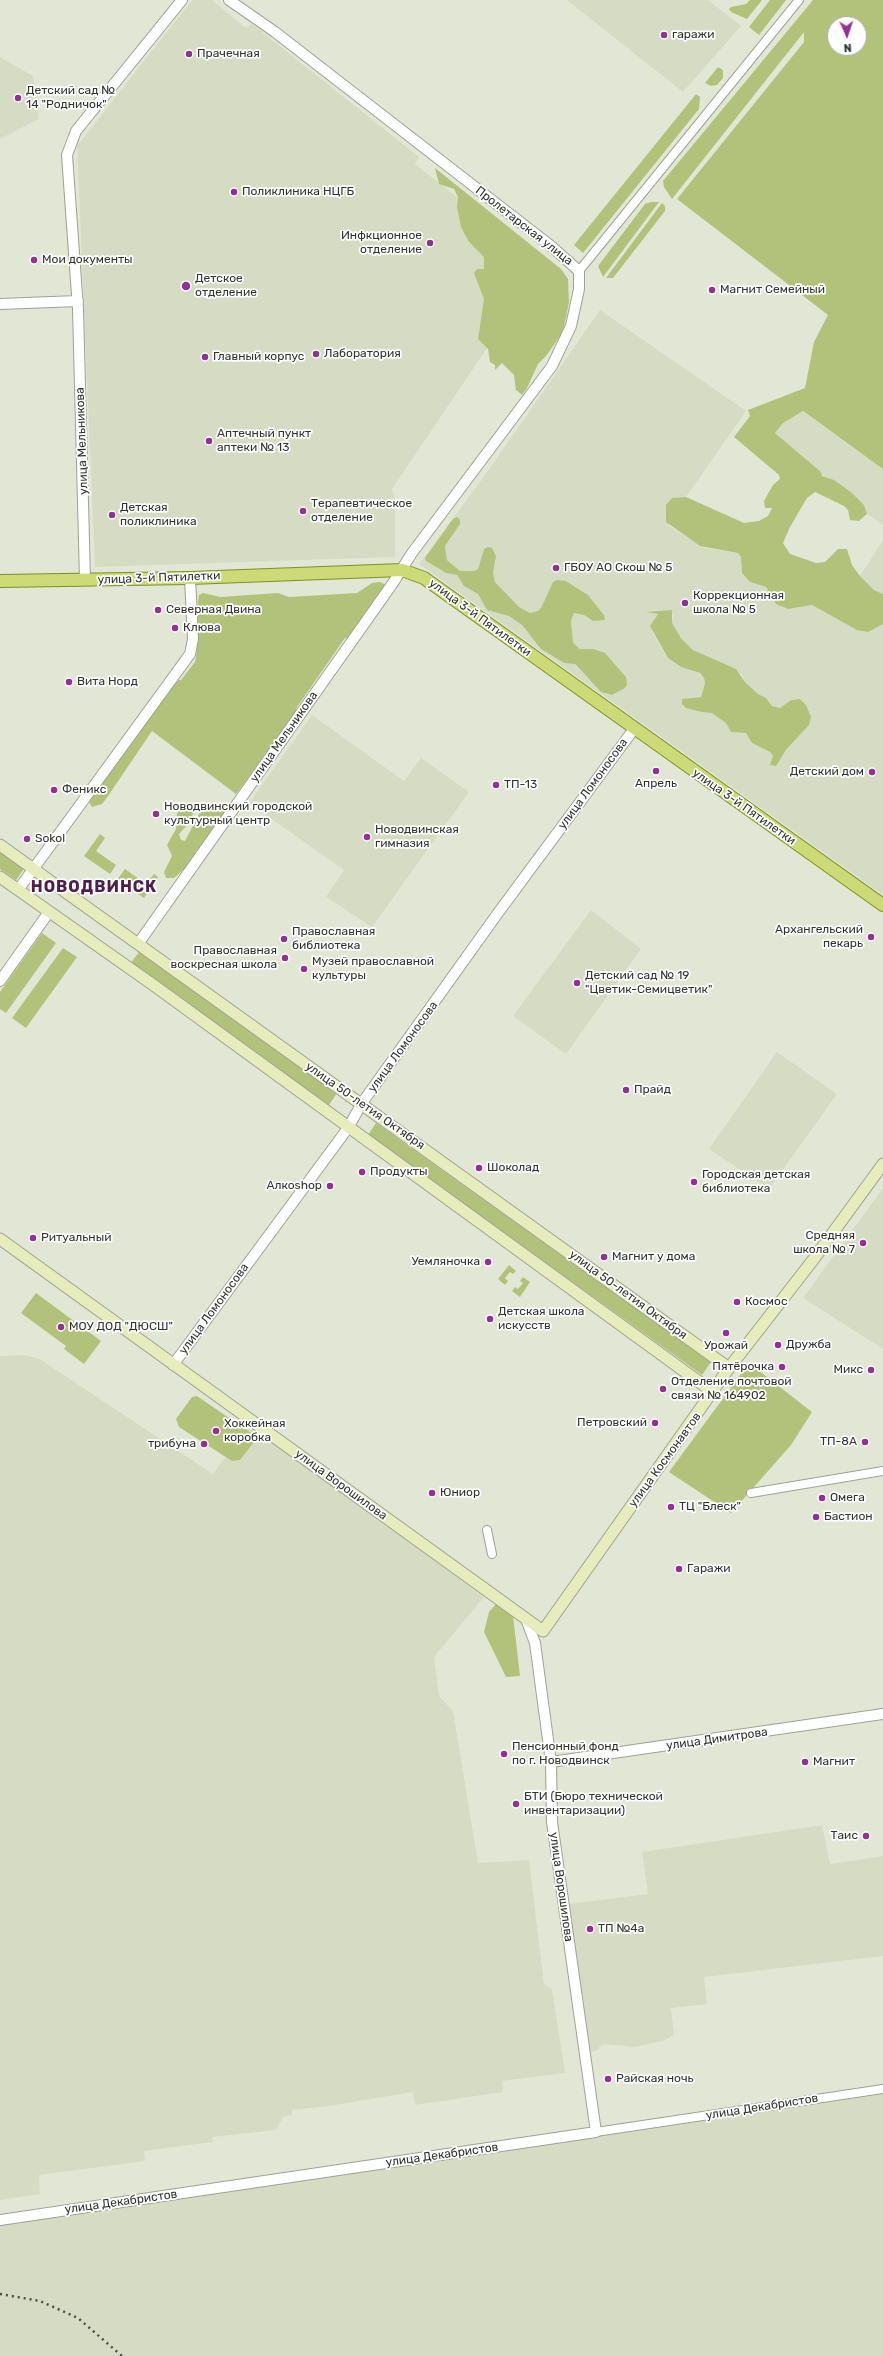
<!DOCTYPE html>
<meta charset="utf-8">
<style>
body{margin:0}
#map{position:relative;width:883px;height:2356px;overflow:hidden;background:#e2e7d5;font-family:Rubik,sans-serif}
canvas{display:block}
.north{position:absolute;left:827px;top:16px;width:40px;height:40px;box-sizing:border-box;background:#fff;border:1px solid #adadab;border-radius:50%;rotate:177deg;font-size:11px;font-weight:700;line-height:16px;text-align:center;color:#31332c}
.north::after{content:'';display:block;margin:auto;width:14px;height:18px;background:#952f94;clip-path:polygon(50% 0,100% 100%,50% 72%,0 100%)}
</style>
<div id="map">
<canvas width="883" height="2356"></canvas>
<div class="north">N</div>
</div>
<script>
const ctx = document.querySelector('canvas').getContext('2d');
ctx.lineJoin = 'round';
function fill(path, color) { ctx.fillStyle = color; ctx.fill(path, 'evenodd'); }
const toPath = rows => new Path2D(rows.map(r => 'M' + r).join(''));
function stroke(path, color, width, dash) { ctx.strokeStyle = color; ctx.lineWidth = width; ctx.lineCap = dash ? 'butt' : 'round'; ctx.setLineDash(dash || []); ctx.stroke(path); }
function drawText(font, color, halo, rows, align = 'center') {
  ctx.font = font + ' Rubik,sans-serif'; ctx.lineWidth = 3.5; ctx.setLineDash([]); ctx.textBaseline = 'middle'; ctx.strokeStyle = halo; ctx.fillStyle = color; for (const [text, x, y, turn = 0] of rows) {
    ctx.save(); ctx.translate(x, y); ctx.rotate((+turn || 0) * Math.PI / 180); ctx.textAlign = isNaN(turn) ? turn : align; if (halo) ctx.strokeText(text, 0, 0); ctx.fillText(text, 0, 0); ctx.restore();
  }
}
fill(toPath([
 [192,0,212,0,246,28,252,24,419,157,415,164,543,265,392,489,395,499,395,557,95,567,77,146],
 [567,0,708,0,741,26,683,92],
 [0,57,33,76,39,119,0,139],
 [600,310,746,411,686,497,672,498,669,526,704,548,738,553,741,557,742,573,750,582,766,587,776,604,788,609,812,605,853,627,868,632,883,624,883,895,419,564,485,475],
 [460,524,445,545,447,560,460,571,474,571,478,569,484,549,496,560,493,573,495,582,519,607,530,613,538,611,541,608,553,582,557,580,566,581,588,595,604,615,588,619,584,615,574,613,571,621,573,643,580,649,593,649,614,662,619,670,616,693,608,695,601,692,574,664,557,659,541,649,522,625,510,616,487,610,478,594,464,586,457,575,446,573,426,561],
 [667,611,673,614,672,623,679,635,693,650,742,674,745,682,758,694,769,701,772,706,780,708,791,700,800,699,809,725,783,754,773,761,773,756,770,752,752,743,746,733,731,732,726,723,721,718,712,713,697,710,687,698,701,697,705,683,704,678,696,671,681,667,665,654,652,631,655,618,658,614,649,613],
 [802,411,883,469,883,525,867,514,775,433,783,423],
 [883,540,883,594,874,590,860,576],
 [312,715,404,781,421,758,469,792,372,927,326,897,344,870,249,803],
 [591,910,641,949,566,1054,513,1016],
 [777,1052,837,1094,769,1189,709,1149],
 [883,1188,883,1349,803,1298],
 [23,1355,38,1358,213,1474,249,1424,484,1597,434,1657,439,1696,453,1711,478,1863,529,1860,544,1984,552,1989,565,2073,502,2081,503,2092,415,2105,413,2092,329,2106,292,2110,292,2115,283,2117,276,2130,212,2137,213,2142,144,2151,145,2161,39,2175,40,2194,0,2200,0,1356],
 [822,1825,830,1864,883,1856,883,1956,704,1977,707,2004,671,2008,674,2035,663,2041,634,2047,605,2044,599,2047,598,2050,590,2052,569,1904,648,1894,642,1852],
 [883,2090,883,2356,0,2356,0,2225]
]), '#d6dcc4');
fill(toPath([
 [750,0,762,0,747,19,731,12,729,9,731,7,746,4],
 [770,0,786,0,759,35,749,27],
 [813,0,883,0,883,469,803,411,783,423,775,433,821,472,822,476,834,480,852,493,864,505,867,514,859,521,850,520,848,510,844,506,815,492,807,498,790,527,783,543,790,554,816,563,825,562,838,549,847,549,852,565,860,576,874,590,883,594,883,624,868,632,857,630,812,605,788,609,776,604,766,587,750,582,742,573,741,557,738,553,700,546,666,522,666,505,672,498,686,497,744,523,759,521,768,516,772,508,765,508,764,501,773,485,780,479,779,475,734,437,750,416,748,410,805,388,814,342,828,315,677,199,804,42,804,32,672,199,664,187,663,181],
 [835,24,859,24,859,48,835,48],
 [718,67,723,70,723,78,717,85,711,86,705,83],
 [696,94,700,97,699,109,583,253,574,245],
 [435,168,561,269,568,279,569,302,563,332,546,356,538,364,527,388,522,395,516,390,514,375,502,363,495,370,495,365,490,362,488,349,478,339,484,299,474,273,477,269,484,269,484,257,469,242,461,227,457,207,458,197,454,189,439,184],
 [651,202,659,202,603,277,598,266,645,204],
 [662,203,665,206,665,211,613,278,606,278],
 [457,517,460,520,460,524,445,546,447,560,460,571,474,571,478,569,484,549,488,547,492,548,496,556,493,573,495,582,519,607,530,613,538,611,541,608,553,582,557,580,566,581,588,595,604,615,605,620,593,621,584,615,574,613,571,621,573,643,580,649,593,649,605,653,626,677,627,685,625,688,612,695,601,692,575,664,564,663,541,649,522,625,509,616,487,610,478,594,464,586,457,575,446,573,426,561,425,558,453,519],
 [380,582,384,584,385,588,350,637,345,638,297,707,295,714,236,794,152,731,108,796,102,804,92,807,89,802,104,776,117,763,166,693,179,680,181,680,195,662,197,651,195,650,196,615,199,595,203,593,220,597,278,593,289,597,357,593,372,583],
 [672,610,672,623,681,638,693,650,736,669,745,682,758,694,766,698,772,706,780,708,791,700,800,699,806,705,811,717,809,725,786,750,776,766,770,765,773,756,770,752,752,743,746,733,731,732,726,723,712,713,702,712,686,708,682,704,682,699,701,697,705,683,704,678,700,673,681,667,668,658,650,626,658,614,646,612],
 [212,802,223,808,225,814,205,843,195,852,195,859,174,878,166,878,164,872,172,856,167,845,176,829,177,813,188,805,195,809,189,823,179,834,181,840,185,841,200,812],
 [100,834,105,838,96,851,116,865,110,874,84,856],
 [0,851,24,869,16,880,0,869],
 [125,869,146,884,154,874,158,877,144,898,117,880],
 [42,933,56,943,6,1013,0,1009,0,992],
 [63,948,77,957,26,1028,12,1018],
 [139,952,337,1093,329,1105,130,964],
 [376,1123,711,1362,702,1375,368,1135],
 [509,1265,516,1271,513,1274,510,1272,505,1278,508,1281,505,1285,498,1279],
 [523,1277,530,1282,520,1297,512,1291,515,1287,518,1289,523,1283,520,1281],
 [36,1293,101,1341,84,1364,64,1349,66,1346,21,1313],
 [749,1363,812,1412,791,1445,731,1513,669,1472],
 [197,1396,254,1435,254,1442,240,1460,232,1461,179,1427,176,1419,192,1397],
 [496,1604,513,1616,520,1676,506,1677,484,1632,489,1612]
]), '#b3c27b');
const minor = toPath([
 [579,271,799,0],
 [751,1493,883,1471],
 [487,1530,492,1554],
 [596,2132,883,2089]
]);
const tertiary = toPath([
 [0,304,78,301],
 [85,580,78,309,67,155,76,131,182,0],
 [18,890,190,654,193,639,190,578],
 [138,944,393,583,412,553,552,366,571,326,579,289,579,271,551,246,275,32,229,0],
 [0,981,49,912],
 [173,1365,348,1128,362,1103,498,913,634,729],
 [551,1762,883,1714],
 [0,2220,596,2132,552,1822,551,1762,535,1643,526,1619]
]);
const secondary = toPath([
 [0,845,729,1368],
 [0,877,152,984,713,1392],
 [0,1239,543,1631,729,1368,813,1260,883,1164]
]);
const primary = toPath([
 [0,581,190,578,402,570,424,578,883,905]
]);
stroke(minor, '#9ea292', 10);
stroke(tertiary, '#9ea292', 12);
stroke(secondary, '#9ea292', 13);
stroke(primary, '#808f22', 14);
stroke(minor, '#fff', 8);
stroke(tertiary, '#fff', 10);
stroke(secondary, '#e6ecbb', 11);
stroke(primary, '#ccda77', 12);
stroke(toPath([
 [0,2294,40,2301,78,2318,122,2356]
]), '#4a4c44', 2.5, [2, 4]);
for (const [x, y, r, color] of [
 [664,35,4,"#952f94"],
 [189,54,4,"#952f94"],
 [18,98,4,"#952f94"],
 [234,192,4,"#952f94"],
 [430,243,4,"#952f94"],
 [34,260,4,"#952f94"],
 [186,286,5,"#952f94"],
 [712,290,4,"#952f94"],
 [316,354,4,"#952f94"],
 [205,357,4,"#952f94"],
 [209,441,4,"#952f94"],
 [303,511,4,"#952f94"],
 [112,515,4,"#952f94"],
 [556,568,4,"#952f94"],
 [685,603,4,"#952f94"],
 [158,610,4,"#952f94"],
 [175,628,4,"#952f94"],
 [69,682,4,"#952f94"],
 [656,771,4,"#952f94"],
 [872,772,4,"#952f94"],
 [496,785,4,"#952f94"],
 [54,790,4,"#952f94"],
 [156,814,4,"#952f94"],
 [367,837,4,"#952f94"],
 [27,839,4,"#952f94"],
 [871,937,4,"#952f94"],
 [284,939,4,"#952f94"],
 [285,958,4,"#952f94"],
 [304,969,4,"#952f94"],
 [577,983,4,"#952f94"],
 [626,1090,4,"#952f94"],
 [479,1168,4,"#952f94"],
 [362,1172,4,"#952f94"],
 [694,1182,4,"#952f94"],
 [330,1186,4,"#952f94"],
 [33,1238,4,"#952f94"],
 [863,1243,4,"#952f94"],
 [604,1257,4,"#952f94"],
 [488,1262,4,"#952f94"],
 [737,1302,4,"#952f94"],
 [490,1319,4,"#952f94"],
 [61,1327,4,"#952f94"],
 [726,1333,4,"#952f94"],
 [778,1345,4,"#952f94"],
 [782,1367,4,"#952f94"],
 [871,1370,4,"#952f94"],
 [663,1389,4,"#952f94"],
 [655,1423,4,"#952f94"],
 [216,1431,4,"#952f94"],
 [865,1442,4,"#952f94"],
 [204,1444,4,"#952f94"],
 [432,1493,4,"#952f94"],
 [822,1498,4,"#952f94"],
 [671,1507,4,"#952f94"],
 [816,1517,4,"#952f94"],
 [679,1569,4,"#952f94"],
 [504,1754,4,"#952f94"],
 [805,1762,4,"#952f94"],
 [516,1804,4,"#952f94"],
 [866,1836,4,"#952f94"],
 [590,1929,4,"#952f94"],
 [608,2079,4,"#952f94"]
]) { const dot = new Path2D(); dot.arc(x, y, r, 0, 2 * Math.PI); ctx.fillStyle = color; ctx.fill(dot); stroke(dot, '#fff', 1.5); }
drawText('12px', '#31332c', '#fff', [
 ["гаражи",672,35],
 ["Прачечная",197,54],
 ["Детский сад №",26,91],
 ["14 \"Родничок\"",26,105],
 ["Поликлиника НЦГБ",242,192],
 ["Инфкционное",422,236,"right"],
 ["отделение",422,250,"right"],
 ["Мои документы",42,260],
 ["Детское",195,279],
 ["отделение",195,293],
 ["Магнит Семейный",720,290],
 ["Лаборатория",324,354],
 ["Главный корпус",213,357],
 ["Аптечный пункт",217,434],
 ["аптеки № 13",217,448],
 ["Терапевтическое",311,504],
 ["отделение",311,518],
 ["Детская",120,508],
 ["поликлиника",120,522],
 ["ГБОУ АО Скош № 5",564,568],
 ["Коррекционная",693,596],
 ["школа № 5",693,610],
 ["Северная Двина",166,610],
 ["Клюва",183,628],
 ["Вита Норд",77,682],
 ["Детский дом",864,772,"right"],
 ["Апрель",656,784,"center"],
 ["ТП-13",504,785],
 ["Феникс",62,790],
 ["Новодвинский городской",164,807],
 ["культурный центр",164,821],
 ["Новодвинская",375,830],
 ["гимназия",375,844],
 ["Sokol",35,839],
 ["Архангельский",863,930,"right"],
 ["пекарь",863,944,"right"],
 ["Православная",292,932],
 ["библиотека",292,946],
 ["Православная",277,951,"right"],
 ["воскресная школа",277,965,"right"],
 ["Музей православной",312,962],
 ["культуры",312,976],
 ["Детский сад № 19",585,976],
 ["\"Цветик-Семицветик\"",585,990],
 ["Прайд",634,1090],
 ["Шоколад",487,1168],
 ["Продукты",370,1172],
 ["Городская детская",702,1175],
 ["библиотека",702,1189],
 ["Алкоshop",322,1186,"right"],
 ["Средняя",855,1236,"right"],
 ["школа № 7",855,1250,"right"],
 ["Ритуальный",41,1238],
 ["Магнит у дома",612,1257],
 ["Уемляночка",480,1262,"right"],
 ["Космос",745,1302],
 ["Детская школа",498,1312],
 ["искусств",498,1326],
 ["МОУ ДОД \"ДЮСШ\"",69,1327],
 ["Дружба",786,1345],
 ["Урожай",726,1346,"center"],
 ["Пятёрочка",774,1367,"right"],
 ["Микс",863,1370,"right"],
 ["Отделение почтовой",671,1382],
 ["связи № 164902",671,1396],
 ["Петровский",647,1423,"right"],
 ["Хоккейная",224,1424],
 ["коробка",224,1438],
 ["ТП-8А",857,1442,"right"],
 ["трибуна",196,1444,"right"],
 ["Юниор",440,1493],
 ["Омега",830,1498],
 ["ТЦ \"Блеск\"",679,1507],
 ["Бастион",824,1517],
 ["Гаражи",687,1569],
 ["Пенсионный фонд",512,1747],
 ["по г. Новодвинск",512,1761],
 ["Магнит",813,1762],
 ["БТИ (Бюро технической",524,1797],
 ["инвентаризации)",524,1811],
 ["Таис",858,1836,"right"],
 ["ТП №4а",598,1929],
 ["Райская ночь",616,2079]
], 'left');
drawText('12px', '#31332c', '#fff', [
 ["Пролетарская улица",524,226,38],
 ["улица Мельникова",82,441,-92],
 ["улица 3-й Пятилетки",159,578,-2],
 ["улица 3-й Пятилетки",480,618,36],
 ["улица Мельникова",284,737,-55],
 ["улица Ломоносова",593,784,-54],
 ["улица 3-й Пятилетки",744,807,35],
 ["улица Ломоносова",403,1047,-54],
 ["улица 50-летия Октября",365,1106,35],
 ["улица 50-летия Октября",628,1295,36],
 ["улица Ломоносова",214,1309,-54],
 ["улица Космонавтов",665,1460,-54],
 ["улица Ворошилова",341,1485,36],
 ["улица Димитрова",717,1739,-8],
 ["улица Ворошилова",561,1887,82],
 ["улица Декабристов",762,2107,-9],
 ["улица Декабристов",442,2155,-8],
 ["улица Декабристов",121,2202,-8]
]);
ctx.letterSpacing = '1px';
drawText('bold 16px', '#4f1e4e', '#fff', [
 ["НОВОДВИНСК",94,887]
]);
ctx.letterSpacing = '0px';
</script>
